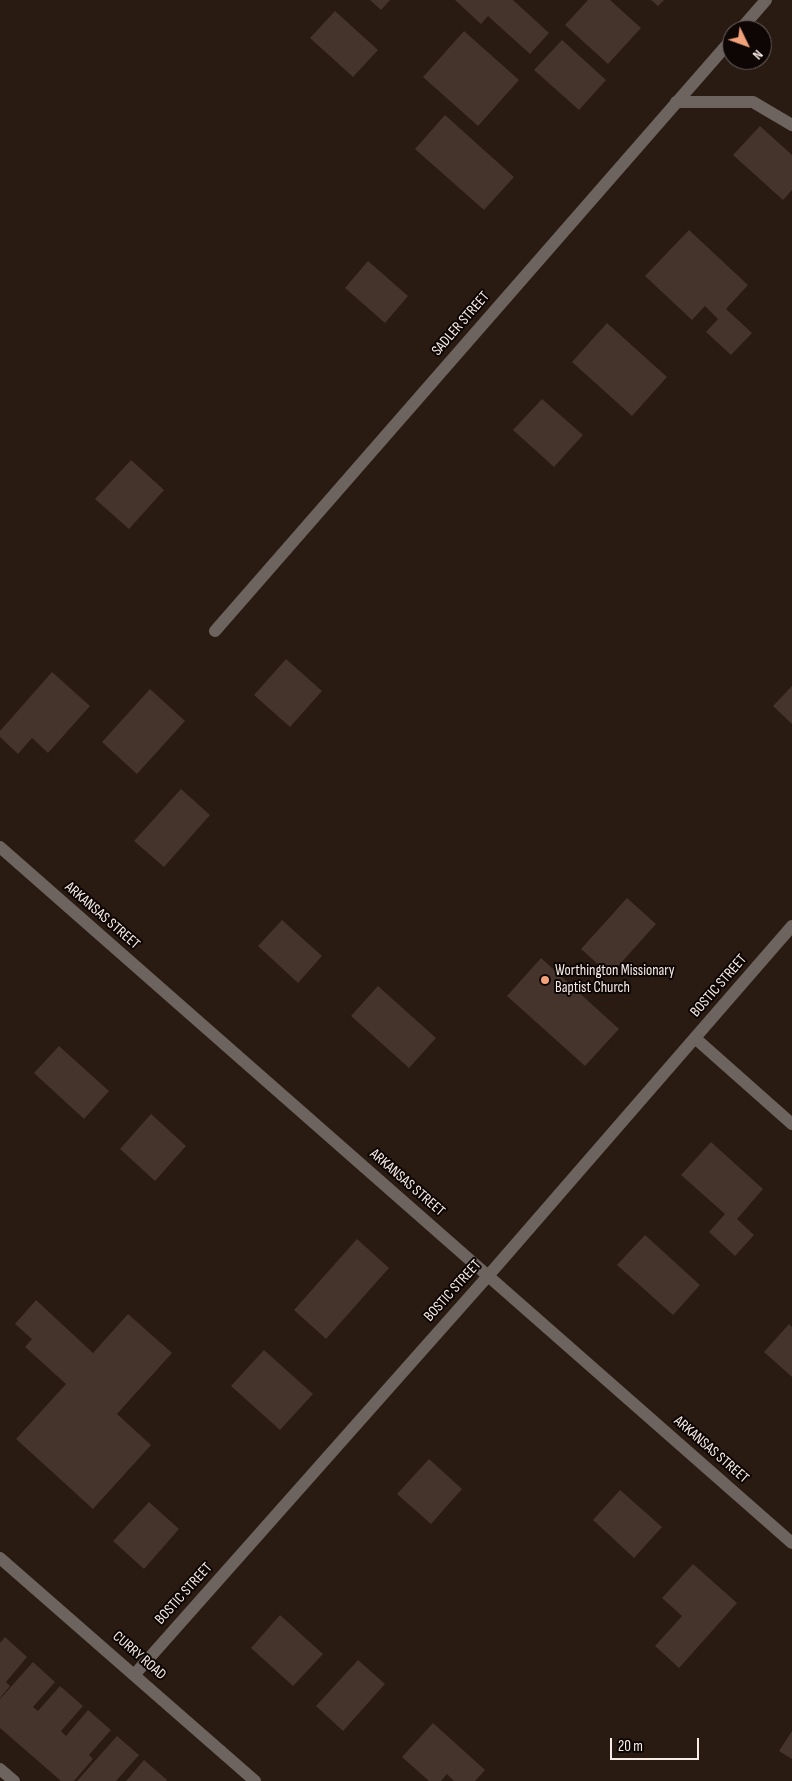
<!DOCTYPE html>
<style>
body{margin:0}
#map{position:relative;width:792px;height:1781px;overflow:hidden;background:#291a12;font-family:"Sofia Sans Condensed",sans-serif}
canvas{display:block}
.north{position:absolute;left:722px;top:20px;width:50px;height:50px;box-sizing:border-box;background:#0d0604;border:1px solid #6b625f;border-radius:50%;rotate:132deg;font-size:14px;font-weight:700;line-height:20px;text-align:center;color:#f8ece7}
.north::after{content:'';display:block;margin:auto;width:18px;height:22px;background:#f1a27b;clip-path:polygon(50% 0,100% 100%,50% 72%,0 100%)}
.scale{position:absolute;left:610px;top:1738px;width:89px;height:22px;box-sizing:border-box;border:2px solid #f8ece7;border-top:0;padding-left:6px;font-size:15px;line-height:18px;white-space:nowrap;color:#f8ece7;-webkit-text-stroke:4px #0d0604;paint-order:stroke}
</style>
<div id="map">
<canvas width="792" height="1781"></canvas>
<div class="north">N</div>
<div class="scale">20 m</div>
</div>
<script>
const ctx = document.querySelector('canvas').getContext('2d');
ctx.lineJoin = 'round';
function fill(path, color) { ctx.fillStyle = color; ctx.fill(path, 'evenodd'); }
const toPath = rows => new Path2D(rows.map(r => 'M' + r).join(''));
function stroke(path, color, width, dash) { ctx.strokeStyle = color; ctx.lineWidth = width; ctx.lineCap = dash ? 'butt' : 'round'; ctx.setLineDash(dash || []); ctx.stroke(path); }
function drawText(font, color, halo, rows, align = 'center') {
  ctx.font = font + ' "Sofia Sans Condensed",sans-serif'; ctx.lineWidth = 4; ctx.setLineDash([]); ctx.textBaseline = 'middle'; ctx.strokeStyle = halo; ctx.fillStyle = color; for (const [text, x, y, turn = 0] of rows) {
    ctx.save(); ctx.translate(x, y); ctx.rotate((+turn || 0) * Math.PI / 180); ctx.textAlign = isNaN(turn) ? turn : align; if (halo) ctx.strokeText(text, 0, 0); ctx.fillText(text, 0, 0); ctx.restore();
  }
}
fill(toPath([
 [370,0,390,0,381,10],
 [455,0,513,0,549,33,530,54,488,16,481,24],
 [588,0,610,0,641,28,608,64,565,25],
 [651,0,664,0,658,6],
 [335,11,378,50,353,77,310,38],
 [464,31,519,80,478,126,423,77],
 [562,40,606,80,579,110,534,70],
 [445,115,514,177,484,210,415,149],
 [760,126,792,155,792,190,783,200,733,155],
 [689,230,748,285,726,309,752,333,731,355,706,332,718,319,705,306,692,320,645,276],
 [368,261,408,296,385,323,345,288],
 [607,323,667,377,632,416,572,362],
 [542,399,583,435,554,467,513,430],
 [131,460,164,490,129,529,95,499],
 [286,659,322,691,290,727,254,695],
 [52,672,90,706,48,753,32,738,18,754,0,737,0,731],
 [792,686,792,724,773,706],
 [150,689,185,721,137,774,102,742],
 [181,789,210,815,164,867,134,841],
 [627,898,656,924,610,975,581,949],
 [282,920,322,956,298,983,258,946],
 [541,958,619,1029,585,1066,507,996],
 [378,986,436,1038,409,1068,351,1016],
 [59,1046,109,1091,84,1119,34,1073],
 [151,1114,186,1146,155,1181,120,1149],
 [711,1142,763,1189,737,1219,754,1235,735,1256,709,1232,725,1214,681,1175],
 [645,1235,700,1285,673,1315,617,1265],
 [357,1239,389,1268,326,1339,294,1310],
 [36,1300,93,1353,128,1314,172,1353,117,1414,151,1445,93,1509,16,1439,66,1384,25,1347,32,1339,15,1324],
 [789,1324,792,1327,792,1377,764,1352],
 [264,1350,313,1394,280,1430,231,1386],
 [429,1459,462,1489,431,1524,397,1494],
 [620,1490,662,1527,634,1558,593,1520],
 [149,1502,179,1529,144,1569,113,1541],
 [693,1564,737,1603,679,1668,655,1646,682,1616,662,1598],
 [280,1615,323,1654,293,1686,251,1648],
 [5,1637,27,1657,6,1682,10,1686,0,1698,0,1643],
 [358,1660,385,1684,343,1731,316,1706],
 [33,1662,55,1682,33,1707,38,1711,60,1686,83,1706,61,1731,66,1736,88,1710,111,1730,89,1755,93,1759,74,1781,61,1781,0,1728,0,1699],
 [433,1723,485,1770,475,1781,454,1781,447,1774,441,1781,429,1781,402,1757],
 [792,1731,792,1759,779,1751],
 [117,1736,139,1755,116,1781,77,1781],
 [144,1760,167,1780,166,1781,126,1781]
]), '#45342b');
stroke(toPath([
 [676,102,753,102,792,125],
 [695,1038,792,1124],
 [0,1769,14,1781]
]), '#6d645f', 12);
stroke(toPath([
 [740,30,766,0],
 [215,631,732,39],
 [0,847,792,1543],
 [0,1558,255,1781],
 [135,1674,488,1276,792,926]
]), '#6d645f', 12);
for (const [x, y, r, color] of [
 [545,980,5,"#f1a27b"]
]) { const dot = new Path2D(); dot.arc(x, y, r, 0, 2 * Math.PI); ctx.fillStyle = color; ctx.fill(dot); stroke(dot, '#0d0604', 2); }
drawText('15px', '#f8ece7', '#0d0604', [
 ["SADLER STREET",461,324,-49],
 ["ARKANSAS STREET",102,916,41],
 ["BOSTIC STREET",719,986,-49],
 ["ARKANSAS STREET",407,1183,41],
 ["BOSTIC STREET",453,1291,-48],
 ["ARKANSAS STREET",711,1450,41],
 ["BOSTIC STREET",184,1594,-48],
 ["CURRY ROAD",139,1656,41]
]);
drawText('15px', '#f8ece7', '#0d0604', [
 ["Worthington Missionary",555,971],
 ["Baptist Church",555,988]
], 'left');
</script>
